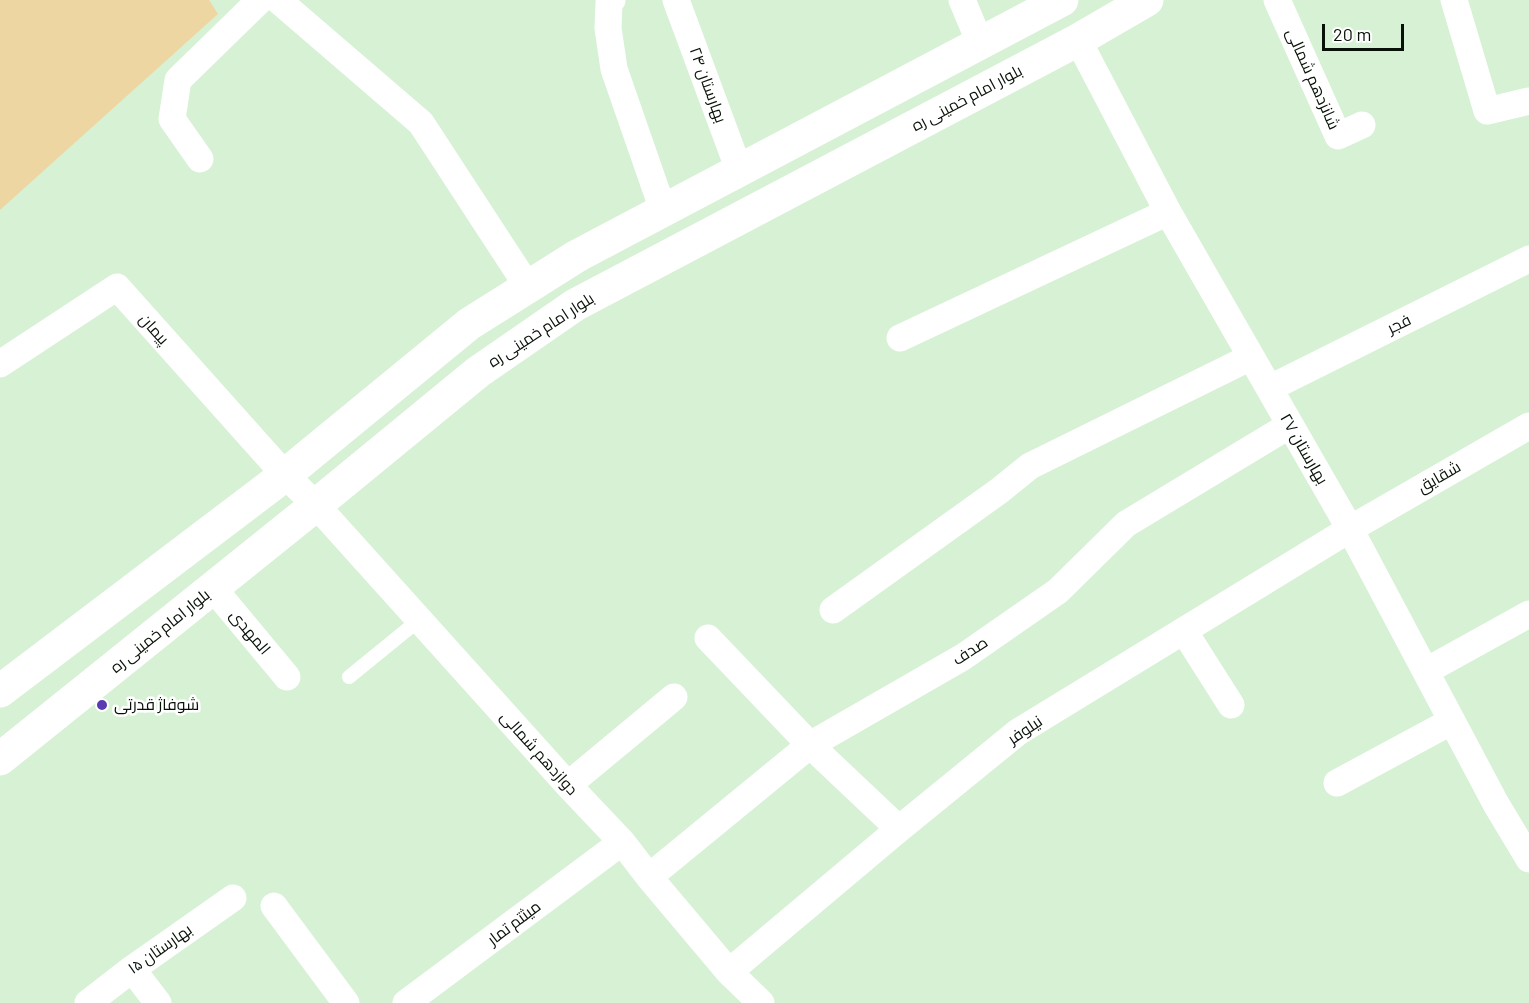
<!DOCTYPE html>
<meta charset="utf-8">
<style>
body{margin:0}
#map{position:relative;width:1529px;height:1003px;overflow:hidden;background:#d7f1d5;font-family:Barlow,sans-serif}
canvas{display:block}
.scale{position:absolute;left:1322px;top:24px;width:82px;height:27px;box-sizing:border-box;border:3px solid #081108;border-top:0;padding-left:8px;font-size:18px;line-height:21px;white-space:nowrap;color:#081108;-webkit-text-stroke:4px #fff;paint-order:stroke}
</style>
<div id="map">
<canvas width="1529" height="1003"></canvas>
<div class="scale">20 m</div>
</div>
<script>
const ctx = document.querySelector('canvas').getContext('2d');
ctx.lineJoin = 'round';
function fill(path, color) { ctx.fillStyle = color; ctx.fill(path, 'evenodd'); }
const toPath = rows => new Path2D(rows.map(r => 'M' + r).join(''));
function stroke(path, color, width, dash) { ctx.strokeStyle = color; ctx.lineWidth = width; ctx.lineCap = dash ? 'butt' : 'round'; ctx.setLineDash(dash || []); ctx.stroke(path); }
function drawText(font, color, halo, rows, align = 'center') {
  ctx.font = font + ' Barlow,Cairo,sans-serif'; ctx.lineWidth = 5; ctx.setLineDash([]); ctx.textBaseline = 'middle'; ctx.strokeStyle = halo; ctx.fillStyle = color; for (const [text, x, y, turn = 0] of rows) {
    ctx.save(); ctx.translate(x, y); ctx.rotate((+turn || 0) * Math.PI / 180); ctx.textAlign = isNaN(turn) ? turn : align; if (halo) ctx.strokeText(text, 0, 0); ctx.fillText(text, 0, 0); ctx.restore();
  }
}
fill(toPath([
 [0,0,209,0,218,14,0,210]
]), '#eed6a3');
stroke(toPath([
 [349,677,419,620]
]), '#fff', 14);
stroke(toPath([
 [278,0,421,123,528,287],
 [612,0,609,3,608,28,614,69,663,210],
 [676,0,739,170],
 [962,0,980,43],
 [1277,0,1338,136,1362,125],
 [1454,0,1487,111,1529,101],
 [1078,40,1168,212,1350,529,1496,804,1529,859],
 [200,159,172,119,178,80,260,0],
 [900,338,1168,212],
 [0,364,117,287,285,475,316,505,568,785,622,842,649,877,729,972,761,1003],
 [1270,388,1529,259],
 [213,588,287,677],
 [833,610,999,491,1030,466,1251,357],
 [1184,631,1231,705],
 [708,638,810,745,899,829],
 [1426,671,1529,614],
 [1337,783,1452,721],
 [568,785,674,697],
 [649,877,810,745,963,657,1058,591,1126,524,1290,425],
 [274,906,346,1003],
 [132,969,158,1003],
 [729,972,899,829,1018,732,1350,529,1529,426],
 [88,1003,132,969,233,898],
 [406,1003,622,842]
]), '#fff', 27);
stroke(toPath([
 [0,691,285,475,469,324,577,256,1062,0],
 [0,759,316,505,478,372,575,305,1078,40,1147,0]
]), '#fff', 33);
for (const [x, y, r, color] of [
 [102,705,6,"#573cb4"]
]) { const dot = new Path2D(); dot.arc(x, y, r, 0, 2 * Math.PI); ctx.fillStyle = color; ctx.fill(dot); stroke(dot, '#fff', 2); }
drawText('16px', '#081108', '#fff', [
 ["شانزدهم شمالی",1313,79,66],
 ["بهارستان ۲۴",708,85,70],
 ["بلوار امام خمینی ره",967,98,-28],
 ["فجر",1399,324,-26],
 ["پیمان",154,329,48],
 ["بلوار امام خمینی ره",541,330,-33],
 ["بهارستان ۲۷",1304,449,60],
 ["شقایق",1439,477,-30],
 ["بلوار امام خمینی ره",160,631,-39],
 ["المهدی",250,632,50],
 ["صدف",970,651,-33],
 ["نیلوفر",1025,730,-34],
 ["دوازدهم شمالی",539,753,48],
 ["میثتم تمار",514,923,-37],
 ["بهارستان ۱۵",160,949,-35]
]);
drawText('16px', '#081108', '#fff', [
 ["شوفاژ قدرتی",114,705]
], 'left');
</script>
